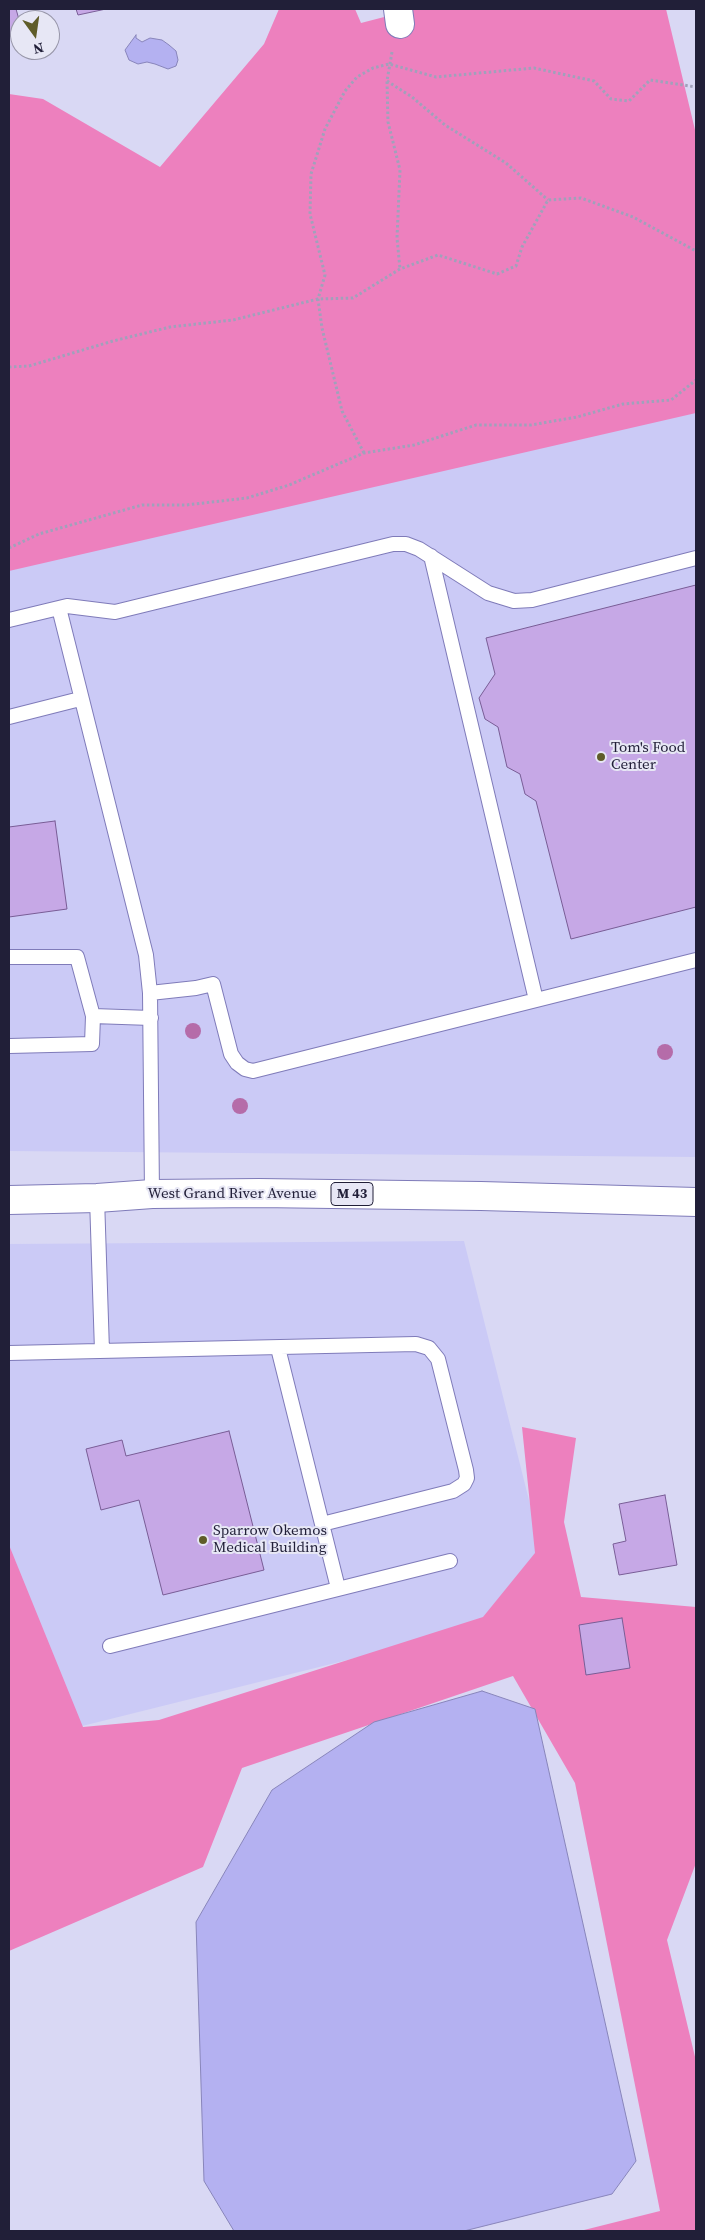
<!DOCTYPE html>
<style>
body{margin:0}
#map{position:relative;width:705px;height:2240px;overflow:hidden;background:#d9d8f4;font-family:"Source Serif 4",serif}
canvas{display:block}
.frame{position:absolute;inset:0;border:10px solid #211f38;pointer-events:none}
.north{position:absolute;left:10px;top:10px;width:50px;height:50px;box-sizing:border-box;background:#e7e7f5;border:1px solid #9897a9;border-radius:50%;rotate:166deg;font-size:14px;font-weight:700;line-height:20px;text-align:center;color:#211f38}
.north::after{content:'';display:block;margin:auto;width:18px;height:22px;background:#5f5c29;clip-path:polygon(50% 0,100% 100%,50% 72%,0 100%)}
</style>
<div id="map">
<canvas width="705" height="2240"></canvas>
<div class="frame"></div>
<div class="north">N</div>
</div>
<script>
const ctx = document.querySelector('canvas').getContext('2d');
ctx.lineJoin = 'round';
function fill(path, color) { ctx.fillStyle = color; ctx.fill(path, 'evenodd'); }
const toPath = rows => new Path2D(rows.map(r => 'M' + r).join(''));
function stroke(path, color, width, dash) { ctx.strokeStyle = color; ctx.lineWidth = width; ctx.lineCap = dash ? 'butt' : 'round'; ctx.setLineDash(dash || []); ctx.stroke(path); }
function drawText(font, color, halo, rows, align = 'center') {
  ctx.font = font + ' "Source Serif 4",serif'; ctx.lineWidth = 4; ctx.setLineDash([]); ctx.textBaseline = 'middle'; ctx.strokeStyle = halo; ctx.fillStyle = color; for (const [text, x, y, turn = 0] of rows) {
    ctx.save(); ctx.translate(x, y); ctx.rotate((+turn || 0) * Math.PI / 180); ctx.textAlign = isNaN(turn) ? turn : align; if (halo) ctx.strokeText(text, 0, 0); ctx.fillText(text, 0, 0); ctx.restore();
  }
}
fill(toPath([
 [696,353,696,1157,9,1151,9,523],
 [464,1241,556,1608,26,1740,9,1672,9,1244]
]), '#cbcaf6');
fill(toPath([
 [279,9,355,9,361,23,415,9,666,9,696,134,696,413,9,571,9,94,43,99,160,167,264,44],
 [522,1427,576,1438,564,1522,581,1597,696,1607,696,1863,667,1940,696,2061,696,2231,580,2231,660,2211,575,1783,513,1676,242,1768,203,1867,9,1951,9,1545,83,1727,159,1720,483,1617,535,1553]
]), '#ed80be');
const water = toPath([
 [136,35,136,38,142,42,150,38,162,40,169,45,176,51,178,60,176,66,168,69,155,64,147,62,138,64,129,60,125,50,136,35],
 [482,1691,535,1709,636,2161,612,2194,464,2231,234,2231,204,2181,196,1922,272,1790,374,1722,482,1691]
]);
fill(water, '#b4b1f1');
stroke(water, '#8885ba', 1);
const building = toPath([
 [9,9,16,9,20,23,20,33,9,36,9,9],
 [76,9,106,9,78,15,76,9],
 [696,585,696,907,571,939,536,801,525,794,520,774,507,767,498,727,485,719,479,698,495,674,486,638,696,585],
 [55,821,67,909,9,917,9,827,55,821],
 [229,1431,264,1570,163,1595,139,1500,101,1510,86,1449,122,1440,126,1456,229,1431],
 [665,1495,677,1565,619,1575,613,1544,626,1541,619,1504,665,1495],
 [622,1618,630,1668,586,1675,579,1625,622,1618]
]);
fill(building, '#c6a8e6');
stroke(building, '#795d96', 1);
const service = toPath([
 [431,556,536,1000],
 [59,608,146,955,150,993,152,1194],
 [9,620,67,606,115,612,393,544,406,544,419,549,488,593,514,601,532,600,696,558],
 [9,717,80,699],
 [9,957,77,957,93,1016],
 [150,993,196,988,213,984,231,1054,237,1063,245,1069,253,1071,696,960],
 [9,1046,92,1044,93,1016,151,1018],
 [97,1198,102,1351],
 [278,1348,338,1588],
 [9,1353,416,1344,429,1348,438,1359,466,1470,467,1478,464,1484,453,1491,322,1524],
 [110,1646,450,1561]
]);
const minor = toPath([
 [398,9,400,24]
]);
const primary = toPath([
 [9,1200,97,1198,152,1194,259,1193,481,1196,696,1202]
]);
stroke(service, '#7f7bb9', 16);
stroke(minor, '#7f7bb9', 30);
stroke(primary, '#7f7bb9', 30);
stroke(toPath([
 [392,52,387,81,388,122,400,170,397,238,400,269],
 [387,81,412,97,445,125,506,163,548,200],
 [9,367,29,366,113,341,170,327,233,320,318,299,353,298,400,269,438,255,497,274,516,266,522,247,548,200,581,198,633,217,696,251],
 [364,453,342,411,322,328,318,299,325,275,310,214,311,174,325,129,345,91,357,77,373,68,389,64,436,77,534,68,594,81,611,99,629,101,650,80,696,87],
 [9,548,39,534,142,505,186,505,247,498,289,485,364,453,414,445,476,425,531,425,577,417,623,404,671,400,696,380]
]), '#a1a0bb', 3, [2.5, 2.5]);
stroke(service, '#fff', 14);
stroke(minor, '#fff', 28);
stroke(primary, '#fff', 28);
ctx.fillStyle = '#b56ca9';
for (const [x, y] of [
 [193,1031],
 [665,1052],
 [240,1106]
]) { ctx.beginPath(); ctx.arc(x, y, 8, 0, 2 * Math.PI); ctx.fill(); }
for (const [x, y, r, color] of [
 [601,757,5,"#5f5c29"],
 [203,1540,5,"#5f5c29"]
]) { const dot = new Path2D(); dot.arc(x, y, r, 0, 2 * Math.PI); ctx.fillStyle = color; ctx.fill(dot); stroke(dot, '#e7e7f5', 2); }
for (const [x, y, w] of [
 [352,1194,42]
]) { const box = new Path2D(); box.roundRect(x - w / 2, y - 11.5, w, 23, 4); ctx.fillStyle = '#e7e7f5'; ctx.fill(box); stroke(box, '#211f38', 1); }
drawText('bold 14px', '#211f38', null, [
 ["M 43",352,1194]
]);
drawText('15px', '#211f38', '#e7e7f5', [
 ["Tom's Food",611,748],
 ["Center",611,765],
 ["Sparrow Okemos",213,1531],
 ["Medical Building",213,1548]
], 'left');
drawText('15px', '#211f38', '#e7e7f5', [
 ["West Grand River Avenue",232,1194]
]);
</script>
